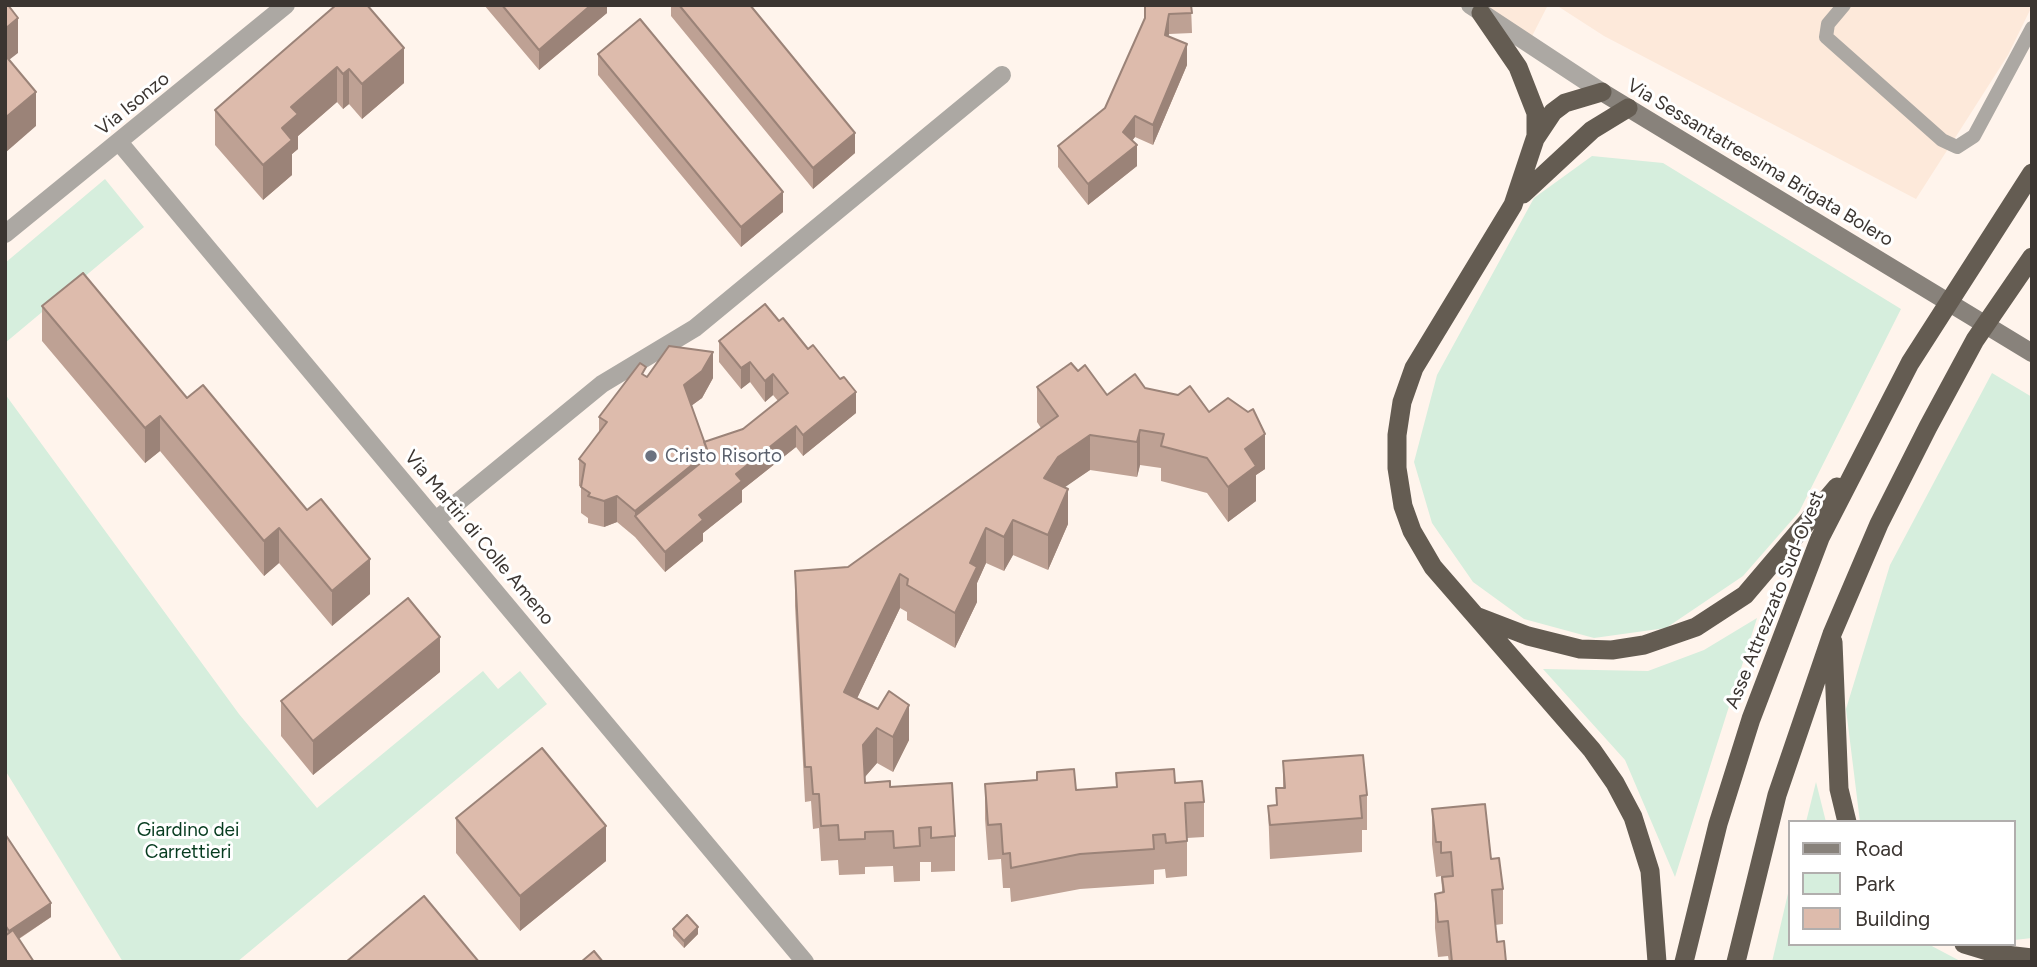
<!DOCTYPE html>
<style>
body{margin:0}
#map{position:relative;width:2037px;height:967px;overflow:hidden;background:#fff4ec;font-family:Figtree,sans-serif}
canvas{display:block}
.frame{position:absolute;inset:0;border:7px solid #3b3531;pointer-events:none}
.legend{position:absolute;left:1788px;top:820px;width:228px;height:126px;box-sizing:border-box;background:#fff;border:2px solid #b1aead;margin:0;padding:9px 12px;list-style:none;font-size:21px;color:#3b3531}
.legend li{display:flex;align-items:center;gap:14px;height:35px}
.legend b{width:35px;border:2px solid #b1aead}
</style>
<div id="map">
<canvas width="2037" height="967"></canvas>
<div class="frame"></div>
<ul class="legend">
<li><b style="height:9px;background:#88827b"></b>Road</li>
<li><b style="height:19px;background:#d6eedd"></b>Park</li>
<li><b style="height:19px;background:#ddbbac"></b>Building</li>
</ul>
</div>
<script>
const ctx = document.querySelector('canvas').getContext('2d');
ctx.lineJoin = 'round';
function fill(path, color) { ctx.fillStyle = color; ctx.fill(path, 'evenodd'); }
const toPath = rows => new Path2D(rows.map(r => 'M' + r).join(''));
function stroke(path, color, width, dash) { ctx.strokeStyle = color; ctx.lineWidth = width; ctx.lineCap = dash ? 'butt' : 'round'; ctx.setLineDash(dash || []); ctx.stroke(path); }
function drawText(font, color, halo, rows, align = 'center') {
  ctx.font = font + ' Figtree,sans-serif'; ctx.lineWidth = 6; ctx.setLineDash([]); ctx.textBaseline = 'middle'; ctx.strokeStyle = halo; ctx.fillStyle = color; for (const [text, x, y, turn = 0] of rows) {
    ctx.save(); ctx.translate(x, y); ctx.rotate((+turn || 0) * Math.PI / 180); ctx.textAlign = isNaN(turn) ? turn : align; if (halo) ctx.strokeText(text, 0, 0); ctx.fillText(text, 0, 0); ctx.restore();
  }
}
fill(toPath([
 [1479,5,1548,5,1530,40],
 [1556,5,2032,5,2032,6,2008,55,1916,199,1604,36]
]), '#fde9da');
fill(toPath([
 [1592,156,1663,163,1901,309,1799,512,1743,576,1666,628,1594,638,1524,619,1473,582,1432,523,1414,462,1437,375,1534,198],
 [105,179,144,227,5,343,5,263],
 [1992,373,2032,397,2032,938,2014,940,2014,822,1860,822,1846,709,1890,565],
 [5,394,239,714,317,808,483,671,498,689,520,671,547,704,237,962,123,962,5,770],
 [1757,618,1675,877,1625,760,1543,669,1648,671,1704,650],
 [1816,782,1826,822,1806,822],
 [1790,885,1790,944,1928,944,1962,962,1772,962]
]), '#d6eedd');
stroke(toPath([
 [1844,5,1828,24,1826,37,1942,140,1957,147,1974,136,2032,28]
]), '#aca8a3', 14);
stroke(toPath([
 [436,520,602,384,695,328,1002,75]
]), '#aca8a3', 18);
stroke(toPath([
 [119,142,805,962],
 [5,234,286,5]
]), '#aca8a3', 18);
stroke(toPath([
 [1470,5,1602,92]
]), '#aca8a3', 18);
stroke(toPath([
 [1602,92,2032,353]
]), '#88827b', 18);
stroke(toPath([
 [1481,13,1518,67,1536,113,1536,137],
 [1602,92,1565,103,1553,112,1535,139,1513,205,1414,368,1402,402,1397,435,1397,468,1403,506,1412,531,1433,567,1592,750,1615,783,1633,817,1650,871,1657,962],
 [1523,194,1592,130,1628,108],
 [1476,616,1528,636,1580,649,1612,650,1644,645,1696,627,1745,595,1837,487],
 [1833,642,1839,789,1847,822],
 [1964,944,1997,954,2032,958],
 [1684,962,1718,824,1751,719,1820,538,1910,363,2032,173],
 [1736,962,1777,795,1832,634,1879,524,1928,427,1975,340,2032,257]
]), '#645c52', 19);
fill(toPath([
 [336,5,404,83,362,119,349,104,343,109,337,102,298,136,298,149,292,154,292,175,263,200,215,145,215,110],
 [484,5,607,5,607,13,539,70],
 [671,5,750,5,855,153,813,189,671,16],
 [1144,5,1191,5,1192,33,1169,34,1168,36,1187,65,1153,145,1135,137,1132,141,1137,166,1088,205,1058,167,1058,146,1105,108,1144,20],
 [598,54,783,212,741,247,598,75],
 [42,306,187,398,370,594,332,626,279,563,264,576,160,451,145,463,42,341],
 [779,321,856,413,803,456,796,447,742,490,742,502,703,533,703,541,665,572,635,537,617,522,604,527,588,523,588,518,581,513,581,487,579,486,579,459,599,433,599,417,646,377,713,378,702,398,691,406,704,442,743,429,778,401,773,395,765,402,750,382,741,389,719,362,719,341],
 [1078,371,1107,395,1145,388,1209,412,1265,469,1256,475,1256,501,1228,522,1207,493,1161,481,1161,468,1140,465,1137,477,1090,470,1064,487,1068,524,1048,570,1013,555,1004,571,986,563,977,583,977,602,955,648,907,620,907,612,900,608,857,698,909,740,893,772,877,763,865,777,865,783,890,787,955,836,955,871,931,872,931,862,920,862,920,881,894,882,893,866,865,867,865,874,839,875,838,860,821,861,819,828,813,829,811,801,805,802,795,606,795,571,848,567,1041,428,1037,422,1037,387],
 [440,672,313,775,281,736,281,701],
 [1283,761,1367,795,1367,830,1362,830,1362,852,1270,859,1268,806,1276,805,1276,788,1283,788],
 [1116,773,1175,783,1204,802,1204,837,1187,838,1187,876,1166,878,1165,869,1154,870,1154,884,1080,889,1011,902,1010,888,1003,888,1001,859,988,860,985,819,985,784,1076,790,1116,787],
 [1432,809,1491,859,1503,889,1503,924,1495,925,1497,942,1506,962,1449,962,1448,956,1438,957,1435,928,1435,894,1442,893,1442,888,1441,876,1436,877,1432,844],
 [456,818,606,861,520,931,456,853],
 [5,834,51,917,19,939,5,962],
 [673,929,698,934,684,948,673,936]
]), '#bea194');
fill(toPath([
 [591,5,607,5,607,13,539,70,539,50],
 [1169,14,1169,34,1165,55,1165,35],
 [18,18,18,53,5,63,5,29],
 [1187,44,1187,65,1153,145,1153,125],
 [404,48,404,83,362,119,362,84],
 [337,67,337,102,298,136,298,149,292,154,292,175,263,200,263,165,282,128,291,107],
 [349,69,349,104,343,109,343,74],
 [36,92,36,126,5,153,5,118],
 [1135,116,1135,137,1123,152,1123,132],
 [855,133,855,153,813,189,813,168],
 [1137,145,1137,166,1088,205,1088,184],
 [783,192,783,212,741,247,741,227],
 [713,352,713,378,702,398,684,411,684,385],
 [750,362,750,382,741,389,741,368],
 [773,374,773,395,765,402,765,381],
 [856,392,856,413,803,456,803,435],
 [160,416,160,451,145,463,145,428],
 [796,426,796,447,742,490,742,502,703,533,703,541,665,572,665,552,736,474],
 [1140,430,1140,465,1137,477,1137,442],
 [1265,434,1265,469,1256,475,1256,501,1228,522,1228,487,1245,449],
 [1090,435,1090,470,1058,492,1044,478,1058,457],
 [708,452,708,478,635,516,635,511],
 [1068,489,1068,524,1048,570,1048,535],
 [617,496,617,522,604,527,604,501],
 [1013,520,1013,555,1004,571,1004,537],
 [279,528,279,563,264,576,264,541],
 [986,528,986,563,977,583,977,602,955,648,955,613,970,563],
 [370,559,370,594,332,626,332,591],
 [900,574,900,608,844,726,844,692],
 [440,637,440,672,313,775,313,741],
 [909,705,909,740,893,772,893,737],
 [877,728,877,763,863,779,863,745],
 [606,826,606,861,520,931,520,896],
 [51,903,51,917,9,945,9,931],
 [698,927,698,934,684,948,684,941]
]), '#9b8378');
const building = toPath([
 [5,5,8,5,18,18,5,29,5,5],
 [336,5,367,5,404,48,362,84,349,69,343,74,337,67,291,107,298,114,282,128,292,140,263,165,215,110,336,5],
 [502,5,591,5,539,50,502,5],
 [679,5,750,5,855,133,813,168,679,5],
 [1145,5,1191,5,1192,13,1169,14,1165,35,1187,44,1153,125,1135,116,1123,132,1137,145,1088,184,1058,146,1105,108,1145,18,1145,5],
 [640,19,783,192,741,227,598,54,640,19],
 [5,55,36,92,5,118,5,55],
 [83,273,187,398,203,385,307,510,321,499,370,559,332,591,279,528,264,541,160,416,145,428,42,306,83,273],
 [765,304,779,321,783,318,808,349,813,345,840,379,844,377,856,392,803,435,796,426,736,474,742,481,699,515,703,520,665,552,635,516,708,457,708,452,704,442,743,429,788,393,773,374,765,381,750,362,741,368,719,341,765,304],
 [669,346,713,352,702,371,684,385,708,452,635,511,617,496,604,501,588,496,590,493,581,487,585,464,579,459,607,422,599,417,640,363,646,367,642,374,647,377,669,346],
 [1071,363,1078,371,1085,365,1107,395,1135,374,1145,388,1178,395,1190,386,1209,412,1228,398,1248,412,1253,409,1265,434,1245,449,1256,466,1228,487,1207,458,1161,446,1164,434,1140,430,1137,442,1090,435,1058,457,1044,478,1068,489,1048,535,1013,520,1004,537,986,528,970,563,977,567,955,613,907,585,908,579,900,574,844,692,878,709,889,691,909,705,893,737,877,728,863,745,865,783,890,781,890,787,952,783,955,836,931,838,931,827,919,828,920,846,894,848,893,831,865,832,865,839,839,840,838,825,821,826,819,794,813,794,811,767,805,767,795,571,848,567,1058,416,1037,387,1071,363],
 [408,598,440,637,313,741,281,701,408,598],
 [542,748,606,826,520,896,456,818,542,748],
 [1363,755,1367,795,1360,796,1362,818,1270,825,1268,806,1277,805,1276,788,1285,788,1283,761,1363,755],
 [1074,769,1076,790,1117,787,1116,773,1174,769,1175,783,1202,781,1204,802,1185,803,1187,841,1166,843,1165,834,1153,835,1154,849,1080,854,1011,868,1010,853,1003,854,1001,824,988,825,985,784,1037,780,1037,772,1074,769],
 [1485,804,1491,859,1499,858,1503,889,1492,890,1497,942,1504,941,1506,962,1452,962,1448,921,1438,922,1435,894,1444,892,1442,877,1453,876,1451,852,1441,853,1441,842,1436,842,1432,809,1485,804],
 [5,834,51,903,9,931,5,925,5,834],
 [424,896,479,962,346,962,424,896],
 [687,915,698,927,684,941,673,929,687,915],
 [13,930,34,962,5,962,5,936,13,930],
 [594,951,603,962,581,962,594,951]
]);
fill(building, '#ddbbac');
stroke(building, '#9b8378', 2);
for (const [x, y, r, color] of [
 [651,456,7,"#6b7280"]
]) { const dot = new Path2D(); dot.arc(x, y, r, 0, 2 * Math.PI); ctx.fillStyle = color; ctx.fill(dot); stroke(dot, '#fff', 2.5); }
drawText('19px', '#3b3531', '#fff', [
 ["Via Isonzo",133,104,-39],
 ["Via Sessantatreesima Brigata Bolero",1760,163,31],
 ["Via Martiri di Colle Ameno",479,538,50],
 ["Asse Attrezzato Sud-Ovest",1775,600,-68]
]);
drawText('19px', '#5b616d', '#fff', [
 ["Cristo Risorto",665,456]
], 'left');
drawText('19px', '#063b1f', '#fff', [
 ["Giardino dei",188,830],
 ["Carrettieri",188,852]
]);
</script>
